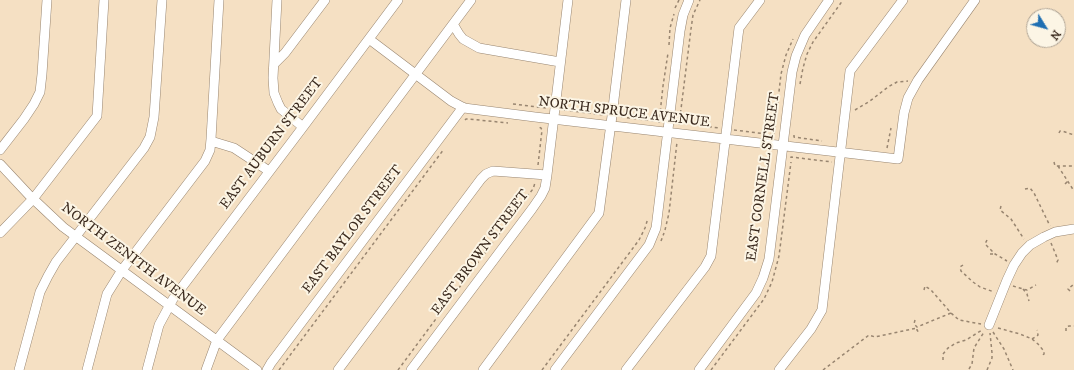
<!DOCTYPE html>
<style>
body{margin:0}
#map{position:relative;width:1074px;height:370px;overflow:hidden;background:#f5e0c3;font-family:"IM FELL DW Pica",serif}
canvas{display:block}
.north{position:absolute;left:1026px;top:8px;width:40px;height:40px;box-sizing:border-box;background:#fcf5e5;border:1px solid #afa495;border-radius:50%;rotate:127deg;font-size:11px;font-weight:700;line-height:16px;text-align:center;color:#3b2a1e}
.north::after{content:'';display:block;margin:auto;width:14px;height:18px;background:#1f6fb2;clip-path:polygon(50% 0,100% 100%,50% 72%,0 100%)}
</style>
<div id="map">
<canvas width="1074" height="370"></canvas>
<div class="north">N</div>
</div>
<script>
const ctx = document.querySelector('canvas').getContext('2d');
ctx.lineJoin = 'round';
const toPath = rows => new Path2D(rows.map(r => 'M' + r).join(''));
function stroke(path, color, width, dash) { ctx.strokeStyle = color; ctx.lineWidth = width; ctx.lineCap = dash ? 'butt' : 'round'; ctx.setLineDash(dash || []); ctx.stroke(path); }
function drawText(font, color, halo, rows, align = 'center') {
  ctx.font = font + ' "IM FELL DW Pica",serif'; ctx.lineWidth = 4; ctx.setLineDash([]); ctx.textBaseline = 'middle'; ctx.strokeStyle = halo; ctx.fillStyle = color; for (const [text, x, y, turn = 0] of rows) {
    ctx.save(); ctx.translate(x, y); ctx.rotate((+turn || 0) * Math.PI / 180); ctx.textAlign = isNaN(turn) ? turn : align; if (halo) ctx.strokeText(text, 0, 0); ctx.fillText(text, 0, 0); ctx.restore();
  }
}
const minor = toPath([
 [277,0,273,78,274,93,278,103,281,109,303,127],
 [453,24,459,34,463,39,479,48,560,62],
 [369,39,451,101,464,108,535,117,898,159,904,113,908,98,918,80,975,0],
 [274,64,285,53,325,0],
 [211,141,234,148,269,171],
 [0,150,24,119,34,104,40,92,42,74,47,0],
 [0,164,29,195,63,227,257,370],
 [0,233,33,199,97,116,104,0],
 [989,325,1007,280,1014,265,1022,253,1030,245,1044,237,1055,232,1074,229],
 [19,370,40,292,48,276,56,262,144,148,150,137,154,117,162,0],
 [87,370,107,294,122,270,205,161,210,150,211,139,219,0],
 [147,370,159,325,173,299,303,127,398,0],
 [206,370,217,340,471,0],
 [267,370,271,363,463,107],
 [338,370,481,179,486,174,493,171,547,175],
 [411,370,532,209,541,196,545,188,547,175,568,0],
 [483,370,599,213,612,116,626,0],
 [555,370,649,245,656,228,680,31,683,15,689,0],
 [626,370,705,267,711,256,739,28,760,0],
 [699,370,756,293,763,278,769,259,792,72,796,56,805,35,829,0],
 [779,370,811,329,822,310,850,71,903,0]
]);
stroke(minor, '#988570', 10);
stroke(toPath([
 [675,8,679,0],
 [669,45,670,28,674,14],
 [800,84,803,68,807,54,813,42,843,0],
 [513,104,546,108],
 [564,110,604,115],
 [855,110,870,101,888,87,897,82,908,81],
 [621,117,656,121,659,120],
 [465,120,466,119,469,119,508,123],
 [659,123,663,86,668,53],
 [679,123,719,128],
 [679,125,691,29,693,15,700,0],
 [734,130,774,135,781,74,786,55,793,39],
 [1059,133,1060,131,1062,131,1074,135],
 [794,135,794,137,822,141],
 [887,148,891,128],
 [791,158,791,157,832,162],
 [1054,162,1055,166,1074,166],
 [538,165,542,130,541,128,539,127],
 [1058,166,1074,191],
 [1065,184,1068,181],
 [1025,189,1030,188,1034,193,1050,226],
 [1001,206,1000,210,1011,219,1024,239],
 [665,230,669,213,677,142],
 [987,240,985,244,995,254,1007,261],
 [661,241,664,233],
 [1051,243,1058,260,1056,264],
 [990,254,995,254],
 [963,265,960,267,961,271,973,282,980,287,994,292],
 [1013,286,1023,289,1027,290,1036,285],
 [1023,289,1027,294,1029,301],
 [924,290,925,286,931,290,951,313,959,320,981,324],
 [1070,291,1068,289,1074,284],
 [915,320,914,324,917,327,951,313],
 [998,328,1020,334,1032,339,1038,344,1043,350,1044,352,1044,354,1042,355],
 [917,329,917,330,919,333],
 [1066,331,1066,327,1069,326,1074,326],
 [993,332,1004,349,1013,370],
 [1032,339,1037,336,1038,335,1037,330],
 [943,360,943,354,948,348,956,343,966,340,982,330],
 [969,369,972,364,974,348,984,332],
 [279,370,444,149],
 [398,370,528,195,533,189,535,183],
 [542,370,639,240,645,228,648,218],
 [711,370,764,299,772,282,779,256,791,162],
 [823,370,869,335,875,337,917,328],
 [987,370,992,358,992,353,990,333]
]), '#988570', 1.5, [3, 3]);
stroke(minor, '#fff', 9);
drawText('14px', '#3b2a1e', '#fcf5e5', [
 ["NORTH SPRUCE AVENUE",624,113,7],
 ["EAST AUBURN STREET",272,144,-53],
 ["EAST CORNELL STREET",764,177,-82],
 ["EAST BAYLOR STREET",353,230,-53],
 ["EAST BROWN STREET",481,253,-53],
 ["NORTH ZENITH AVENUE",133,260,37]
]);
</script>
